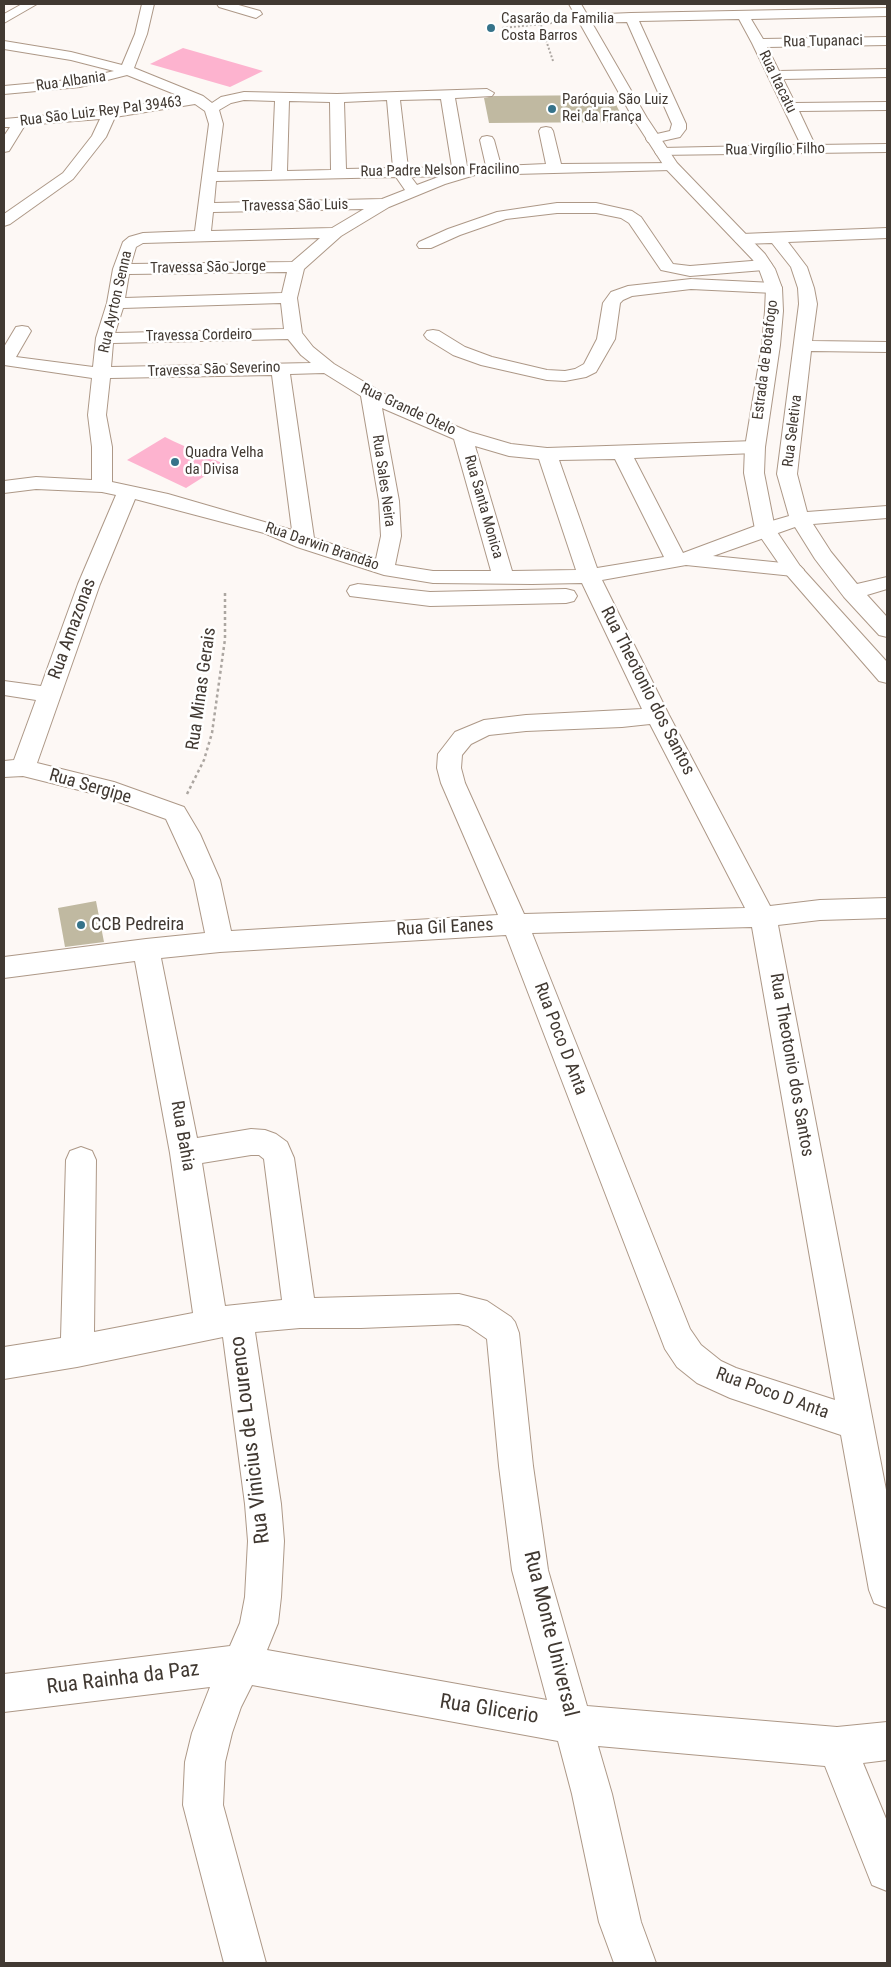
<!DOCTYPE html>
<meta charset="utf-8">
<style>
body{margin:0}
#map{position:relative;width:891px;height:1967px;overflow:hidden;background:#fdf8f5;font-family:"Roboto Condensed",sans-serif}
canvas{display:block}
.frame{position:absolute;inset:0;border:5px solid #413932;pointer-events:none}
</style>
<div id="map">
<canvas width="891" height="1967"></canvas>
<div class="frame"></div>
</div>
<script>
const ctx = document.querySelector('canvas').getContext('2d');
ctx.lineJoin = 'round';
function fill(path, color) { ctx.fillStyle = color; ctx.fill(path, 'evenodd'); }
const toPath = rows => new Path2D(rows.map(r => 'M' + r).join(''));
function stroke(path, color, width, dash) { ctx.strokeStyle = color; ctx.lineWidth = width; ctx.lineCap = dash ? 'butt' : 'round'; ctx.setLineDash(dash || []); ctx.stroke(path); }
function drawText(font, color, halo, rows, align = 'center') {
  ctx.font = font + ' "Roboto Condensed",sans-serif'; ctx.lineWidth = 5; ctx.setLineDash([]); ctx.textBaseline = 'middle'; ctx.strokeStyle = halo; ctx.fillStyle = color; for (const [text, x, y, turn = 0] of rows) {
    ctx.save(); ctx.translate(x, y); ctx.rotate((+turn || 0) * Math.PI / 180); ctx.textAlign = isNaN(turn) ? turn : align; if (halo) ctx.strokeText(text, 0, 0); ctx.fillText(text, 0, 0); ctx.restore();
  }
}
fill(toPath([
 [183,48,263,71,230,87,150,64],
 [165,437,173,441,224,464,186,488,127,460]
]), '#fdb3cf');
fill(toPath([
 [611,95,625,122,489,123,484,98,494,96],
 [96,901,104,942,65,947,58,908]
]), '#c0b9a1');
const street = toPath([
 [22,4,37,4,4,23,4,14,22,4],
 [142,4,154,4,147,34,134,68,203,96,212,103,221,97,244,92,337,94,487,89,494,93,492,96,455,98,467,166,486,166,480,140,482,137,487,136,492,137,494,140,501,166,546,164,539,131,541,128,546,127,551,128,553,131,561,164,676,163,678,166,676,169,671,170,475,175,445,184,389,207,341,236,304,269,297,298,302,333,313,347,334,364,398,402,470,432,511,444,547,448,755,441,762,443,765,447,762,451,755,453,634,458,683,553,758,525,789,516,777,474,799,304,798,288,791,267,772,243,742,244,736,242,734,239,736,236,742,234,887,228,887,238,788,242,807,267,814,288,817,304,812,341,887,342,887,352,811,351,797,474,807,512,887,506,887,518,813,524,831,552,857,584,887,577,887,589,867,595,887,617,887,637,879,635,844,597,815,559,795,527,713,556,793,564,800,566,804,570,800,574,793,576,686,565,602,580,669,715,770,906,820,900,887,898,887,918,820,920,778,925,887,1495,887,1608,874,1603,869,1590,841,1435,730,1398,697,1383,677,1367,665,1349,506,935,220,952,161,958,197,1138,251,1129,265,1130,276,1134,287,1142,294,1158,314,1298,459,1294,487,1301,511,1317,515,1322,519,1333,533,1466,548,1570,587,1706,837,1727,887,1722,887,1760,863,1763,887,1821,887,1891,872,1885,825,1766,598,1746,612,1794,641,1922,656,1963,614,1963,599,1922,572,1794,558,1741,252,1685,241,1707,232,1733,225,1762,223,1805,266,1963,224,1963,183,1805,185,1762,192,1733,210,1687,4,1712,4,1674,230,1646,240,1623,245,1597,248,1541,245,1504,223,1337,77,1367,4,1379,4,1347,61,1338,66,1160,70,1151,81,1147,92,1151,96,1160,94,1332,193,1313,170,1153,135,961,4,978,4,957,146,939,205,933,194,880,166,819,99,795,23,776,4,777,4,761,14,760,36,700,4,695,4,681,41,686,78,584,116,495,102,492,36,489,4,493,4,481,36,477,92,480,92,447,88,415,92,378,4,365,4,347,16,327,22,326,28,327,31,331,16,357,93,367,96,338,107,303,113,269,123,242,129,237,143,233,195,231,209,124,205,111,195,104,115,117,106,137,73,179,10,224,4,226,4,214,63,173,92,136,100,119,25,125,9,151,4,152,4,136,10,127,4,127,4,119,109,110,182,97,127,75,80,87,4,94,4,86,80,79,114,71,71,60,4,49,4,41,71,52,122,65,135,34,142,4],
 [441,99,452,167,408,168,400,100,441,99],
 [244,100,275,101,272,171,217,172,223,124,219,110,231,103,244,100],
 [387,100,393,168,346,169,344,102,387,100],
 [289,101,330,102,331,170,287,171,289,101],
 [441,176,417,185,411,177,441,176],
 [396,177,405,190,382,199,214,203,216,181,396,177],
 [364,209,332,228,211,231,213,212,364,209],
 [320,238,292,262,131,264,136,247,143,243,320,238],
 [287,272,282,293,125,298,129,274,287,272],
 [281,303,284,329,115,333,123,308,281,303],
 [288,339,301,355,311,363,111,367,113,343,288,339],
 [324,373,361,396,379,501,381,536,376,559,314,538,290,374,324,373],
 [272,375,292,530,168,494,112,482,112,447,106,415,110,378,272,375],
 [382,408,454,439,491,571,433,571,395,565,401,536,399,501,382,408],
 [475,446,509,456,539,459,576,570,512,571,475,446],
 [615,459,664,557,597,568,559,460,615,459],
 [135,499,264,533,297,547,384,575,433,583,532,584,582,583,642,709,526,715,484,720,455,732,438,754,437,768,441,783,498,915,231,931,220,880,200,834,184,807,114,782,37,763,100,584,135,499],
 [650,724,745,908,524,914,465,783,461,768,462,755,471,744,489,735,526,731,622,727,650,724],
 [752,927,835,1400,736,1368,721,1361,701,1345,690,1329,532,933,752,927],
 [251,1155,259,1155,264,1159,282,1300,225,1306,202,1163,251,1155],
 [459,1324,468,1326,487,1339,499,1466,512,1570,547,1700,267,1650,278,1623,281,1597,284,1541,281,1504,255,1332,300,1328,361,1328,459,1324],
 [217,4,235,4,260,11,262,14,256,18,219,7,217,4],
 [887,8,887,16,751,19,763,39,887,37,887,45,767,47,779,71,887,69,887,77,783,79,795,103,887,102,887,110,799,111,815,145,887,144,887,152,657,155,655,152,657,149,662,148,801,145,752,43,739,19,639,21,686,124,686,129,680,137,653,143,648,142,646,139,648,136,670,131,672,124,627,22,583,23,577,19,583,15,631,13,887,8],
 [557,203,596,203,632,211,641,217,673,264,690,266,764,260,770,262,772,265,770,268,764,270,690,276,661,270,629,223,621,218,596,213,557,213,506,219,460,235,431,248,419,248,417,245,419,242,448,229,497,212,557,203],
 [691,279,774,283,780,284,782,288,780,292,774,293,691,289,632,296,623,300,620,303,615,339,596,372,586,377,565,381,547,380,481,365,453,355,427,339,424,335,427,331,433,330,439,331,465,347,492,357,547,370,565,371,575,369,584,364,597,339,603,303,611,292,628,286,691,279],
 [358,584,430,592,566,589,574,591,577,596,574,601,566,603,430,606,350,596,347,591,350,586,358,584]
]);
const secondary = toPath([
 [569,4,581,4,647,118,677,163,765,254,775,269,782,288,783,311,780,345,765,447,764,473,775,529,800,566,887,662,887,683,879,681,786,574,755,529,744,473,745,447,762,345,765,311,766,288,759,269,753,260,666,169,633,118,569,4]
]);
stroke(street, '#ad9887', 2);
stroke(secondary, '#ad9887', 2);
stroke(toPath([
 [541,25,553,61],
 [502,28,563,22]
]), '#aca6a1', 2, [2, 2]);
stroke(toPath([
 [187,794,204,760,212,733,225,639,225,590]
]), '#aca6a1', 2.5, [3, 3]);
fill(street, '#fff');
fill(secondary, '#fff');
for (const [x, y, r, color] of [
 [491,28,5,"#36738a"],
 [552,109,5,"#36738a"],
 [175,462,5,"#36738a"],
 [81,925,5,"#36738a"]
]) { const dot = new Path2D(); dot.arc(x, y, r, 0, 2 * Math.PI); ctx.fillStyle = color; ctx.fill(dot); stroke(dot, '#fff', 2); }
drawText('15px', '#413932', '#fff', [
 ["Casarão da Familia",501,19],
 ["Costa Barros",501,36],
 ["Paróquia São Luiz",562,100],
 ["Rei da França",562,117],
 ["Quadra Velha",185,453],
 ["da Divisa",185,470]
], 'left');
drawText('15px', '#413932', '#fff', [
 ["Rua Tupanaci",823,42,-1],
 ["Rua Albania",71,82,-8],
 ["Rua Itacatu",777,82,64],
 ["Rua Sāo Luiz Rey Pal 39463",101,112,-7],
 ["Rua Virgílio Filho",775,150,-1],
 ["Rua Padre Nelson Fracilino",440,171,-1],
 ["Travessa Sāo Luis",295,206,-1],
 ["Travessa Sāo Jorge",208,268,-1],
 ["Rua Ayrton Senna",116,302,-77],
 ["Travessa Cordeiro",199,336,-1],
 ["Estrada de Botafogo",766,360,-83],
 ["Travessa Sāo Severino",214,370,-2],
 ["Rua Grande Otelo",408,410,25],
 ["Rua Seletiva",793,431,-83],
 ["Rua Sales Neira",383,481,82],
 ["Rua Santa Monica",483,507,74],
 ["Rua Darwin Brandão",322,547,19]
]);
drawText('18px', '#413932', '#fff', [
 ["Rua Amazonas",73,629,-70],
 ["Rua Minas Gerais",202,689,-82],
 ["Rua Theotonio dos Santos",647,691,63],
 ["Rua Sergipe",90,787,16],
 ["Rua Gil Eanes",445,928,-3],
 ["Rua Poco D Anta",560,1039,69],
 ["Rua Theotonio dos Santos",791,1065,80],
 ["Rua Bahia",182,1136,80],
 ["Rua Poco D Anta",772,1394,20]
]);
drawText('18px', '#413932', '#fff', [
 ["CCB Pedreira",91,925]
], 'left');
drawText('21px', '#413932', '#fff', [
 ["Rua Vinicius de Lourenco",251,1440,-97],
 ["Rua Monte Universal",550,1634,76],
 ["Rua Rainha da Paz",123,1679,-7],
 ["Rua Glicerio",489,1710,9]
]);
</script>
